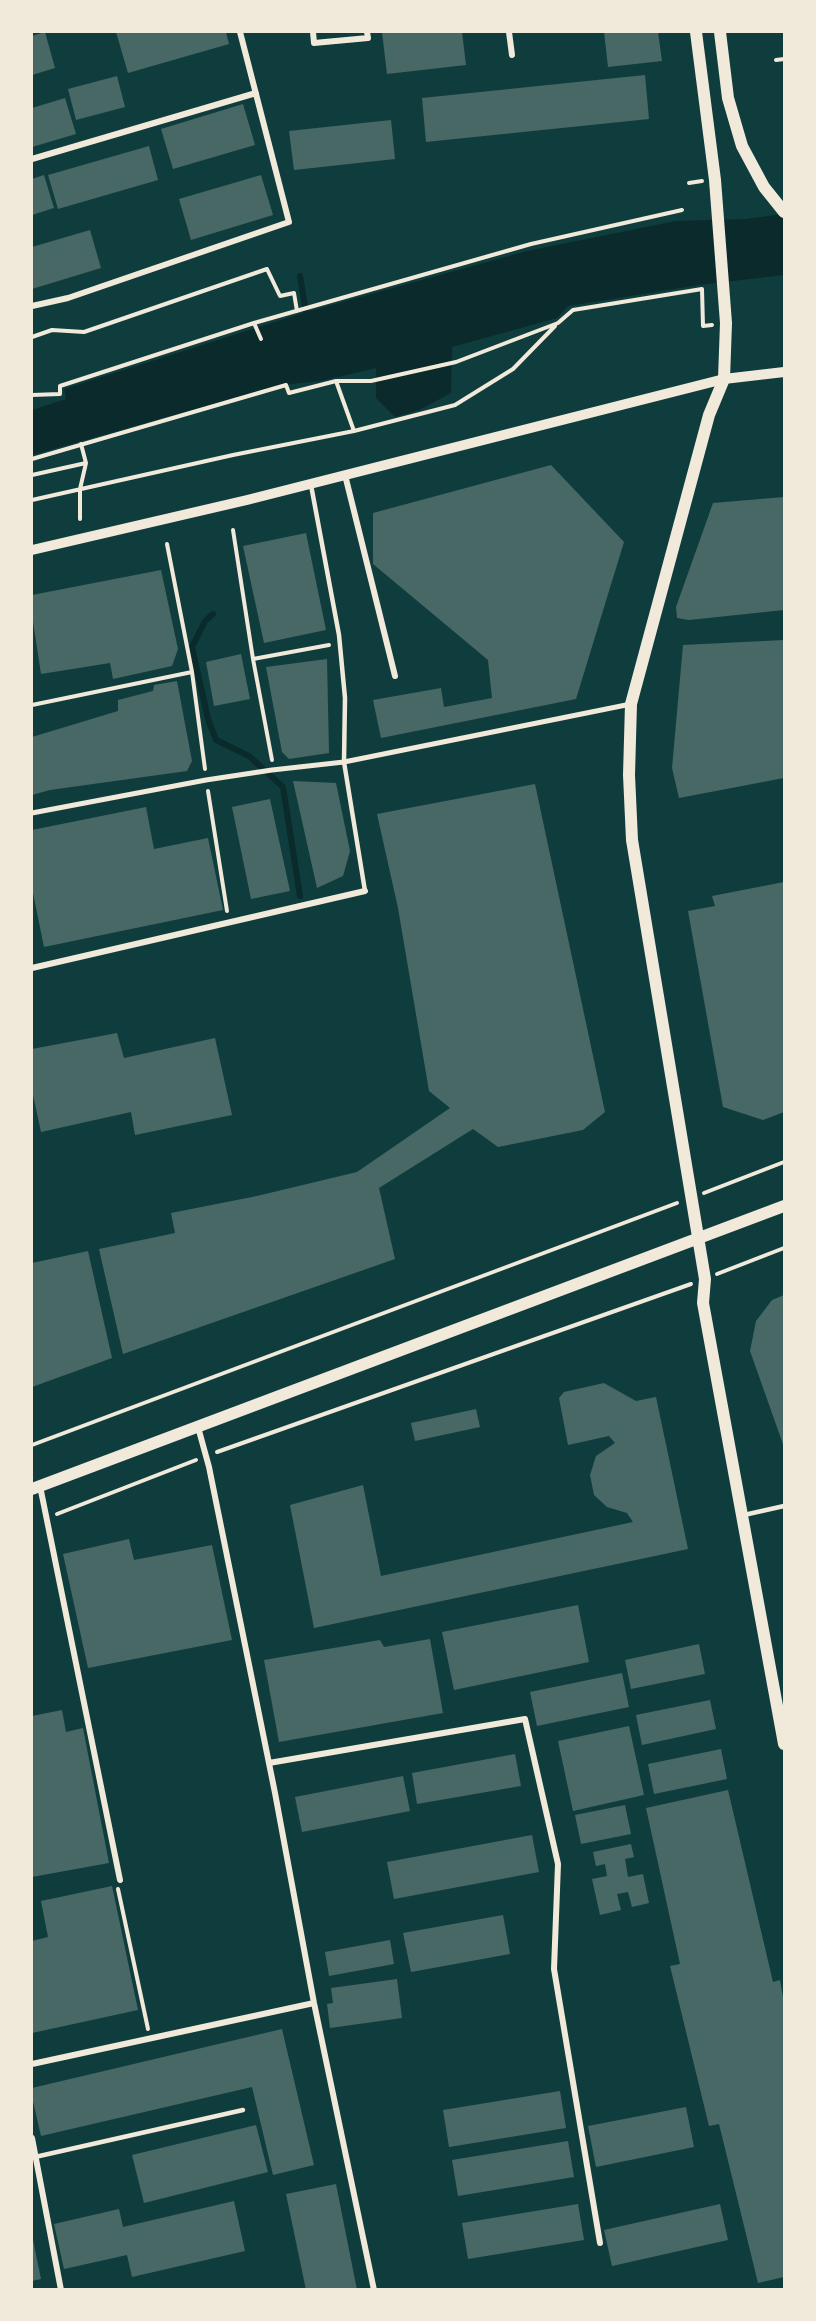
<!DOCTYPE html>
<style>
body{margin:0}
#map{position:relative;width:816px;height:2321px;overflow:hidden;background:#0f3d3e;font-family:Cabin,sans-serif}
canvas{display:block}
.frame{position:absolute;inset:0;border:33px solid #f1e9da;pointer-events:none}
</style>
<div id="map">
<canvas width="816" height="2321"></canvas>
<div class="frame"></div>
</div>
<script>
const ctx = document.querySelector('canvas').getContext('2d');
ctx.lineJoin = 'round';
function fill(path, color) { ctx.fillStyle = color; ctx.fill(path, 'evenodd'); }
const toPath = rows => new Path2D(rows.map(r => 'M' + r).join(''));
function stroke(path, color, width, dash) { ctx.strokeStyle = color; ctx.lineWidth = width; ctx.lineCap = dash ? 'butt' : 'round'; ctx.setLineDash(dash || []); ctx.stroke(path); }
fill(toPath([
 [784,214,784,275,699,285,568,306,557,318,452,347,451,393,419,410,395,417,376,398,376,368,321,381,290,384,259,391,32,455,32,410,66,399,64,389,306,312,527,251,676,221,746,219]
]), '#0a2a2b');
stroke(toPath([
 [300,276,306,312],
 [213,614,205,621,192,647,208,719,216,740,249,756,283,787,300,896]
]), '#0a2a2b', 6);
fill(toPath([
 [45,32,55,68,32,75,32,36],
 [116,32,226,32,229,44,128,73],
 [382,32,462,32,466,65,387,74],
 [604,32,658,32,662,61,608,67],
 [645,75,649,119,426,142,422,98],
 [117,76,125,107,76,120,68,89],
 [65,98,76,134,32,147,32,108],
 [243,104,255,145,173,169,161,129],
 [391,120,395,159,294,170,289,131],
 [149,146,158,180,58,209,48,175],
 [44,175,54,208,32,215,32,179],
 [261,175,273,215,191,240,179,199],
 [90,230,101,268,32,289,32,247],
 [551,465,624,542,576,699,381,738,373,700,441,688,444,707,492,698,488,660,373,564,373,513],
 [784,497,784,610,689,620,677,618,676,607,713,503],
 [306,533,326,630,264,643,243,546],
 [161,570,178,649,172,666,113,679,110,663,41,674,32,615,32,595],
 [784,640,784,778,679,798,672,768,683,645],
 [241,654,250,699,214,706,206,662],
 [327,659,329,753,289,759,282,752,266,667],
 [177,681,192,761,187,771,50,790,32,795,32,737,118,711,118,700,153,691,154,685],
 [293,781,336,783,350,851,343,876,317,888],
 [535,784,605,1112,583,1130,498,1147,473,1129,379,1188,395,1259,123,1354,99,1249,175,1233,171,1213,257,1196,357,1172,450,1108,429,1091,398,908,377,814],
 [270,799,290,891,251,899,232,807],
 [146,807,154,849,208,838,223,910,44,947,32,888,32,830],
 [784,882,784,1112,763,1120,723,1107,688,911,715,906,712,896],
 [117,1033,124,1058,215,1038,232,1115,135,1135,131,1112,41,1132,32,1090,32,1049],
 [88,1251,112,1358,32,1387,32,1263],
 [784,1295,784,1447,750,1351,756,1321,772,1300],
 [604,1383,636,1401,656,1397,688,1549,314,1628,290,1505,363,1485,381,1576,633,1522,627,1513,607,1507,594,1495,590,1475,596,1456,615,1443,609,1436,568,1445,559,1398,564,1392],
 [476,1409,480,1427,415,1441,411,1423],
 [129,1539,134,1560,212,1545,232,1640,88,1668,63,1554],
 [578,1605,589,1662,454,1690,442,1632],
 [430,1639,443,1713,279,1742,264,1660,380,1640,384,1647],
 [699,1644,705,1674,631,1689,625,1660],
 [622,1673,629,1707,537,1726,530,1692],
 [710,1700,716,1729,642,1745,636,1715],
 [62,1710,66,1732,83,1728,109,1863,32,1877,32,1716],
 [629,1726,644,1795,573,1811,558,1741],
 [721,1749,727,1779,654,1794,648,1764],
 [515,1754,521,1786,417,1804,412,1773],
 [403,1776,410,1811,302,1832,295,1797],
 [728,1790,773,1982,780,1980,784,2003,784,2277,758,2283,719,2124,709,2126,670,1966,680,1964,646,1808],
 [625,1805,631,1834,581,1844,575,1815],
 [532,1835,539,1872,394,1899,387,1862],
 [631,1844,634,1857,625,1859,628,1877,643,1874,649,1903,632,1907,628,1892,617,1894,621,1910,600,1915,592,1879,607,1876,605,1864,596,1866,593,1852],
 [112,1886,138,2010,32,2033,32,1941,48,1937,41,1901],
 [503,1915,510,1954,411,1972,403,1933],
 [390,1940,394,1964,329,1976,325,1952],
 [397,1979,402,2018,330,2028,327,2004,333,2003,331,1988],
 [282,2029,314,2165,273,2175,252,2087,41,2136,32,2097,32,2088],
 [560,2091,566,2128,449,2147,443,2110],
 [686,2107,694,2147,596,2167,588,2126],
 [256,2125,268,2172,144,2203,132,2155],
 [568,2141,574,2177,458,2196,452,2160],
 [336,2184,357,2290,306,2290,286,2194],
 [234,2201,245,2251,132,2277,127,2255,64,2269,54,2224,119,2209,123,2227],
 [578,2204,584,2240,468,2259,462,2223],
 [720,2204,728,2240,612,2266,604,2230],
 [32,2235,41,2279,32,2281]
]), '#486865');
stroke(toPath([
 [776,60,784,59],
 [689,183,702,181],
 [254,323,261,339],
 [32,337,52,330,84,332,267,269,280,296,294,293,297,311],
 [336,381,354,431,455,405,513,369,555,326],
 [32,395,60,394,60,386,254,323,531,244,682,210],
 [32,459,286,385,289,393,336,381,371,381,456,362,558,323,573,310,702,289,703,326,712,325],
 [32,475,86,463],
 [32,500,233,455,354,431],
 [80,519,80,489,86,463,81,444],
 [233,530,253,659,272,760],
 [167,544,192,672,205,769],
 [253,659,329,645],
 [32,705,192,672],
 [208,791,227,911],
 [704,1193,784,1162],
 [717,1274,784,1248],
 [32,1445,677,1203],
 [217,1452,691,1284],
 [57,1514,196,1460],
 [118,1889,148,2029]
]), '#f1e9da', 4);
stroke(toPath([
 [311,485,339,635,345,698,344,762,365,891],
 [744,1515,784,1506],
 [35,2157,243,2110]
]), '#f1e9da', 4.5);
stroke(toPath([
 [32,813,206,780,272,770,344,762,631,704]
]), '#f1e9da', 5);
stroke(toPath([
 [313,32,314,43,368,38,367,32],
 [509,32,512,55],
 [32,159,256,93],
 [32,306,68,298,289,222,240,32],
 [345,475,395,676],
 [32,968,365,891],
 [198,1427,209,1467,275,1793,314,2003,374,2290],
 [40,1486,120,1880],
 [269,1763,525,1719,558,1864,554,1969,600,2243],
 [32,2064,314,2003],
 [32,2138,61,2290]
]), '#f1e9da', 6);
stroke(toPath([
 [32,550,247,500,724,379,784,372]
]), '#f1e9da', 10);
stroke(toPath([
 [696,32,715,180,726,323,724,379,709,415,631,704,629,775,632,840,705,1279,703,1303,784,1744],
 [720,32,728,98,742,146,764,187,784,212],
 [32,1489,784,1206]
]), '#f1e9da', 12);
</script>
